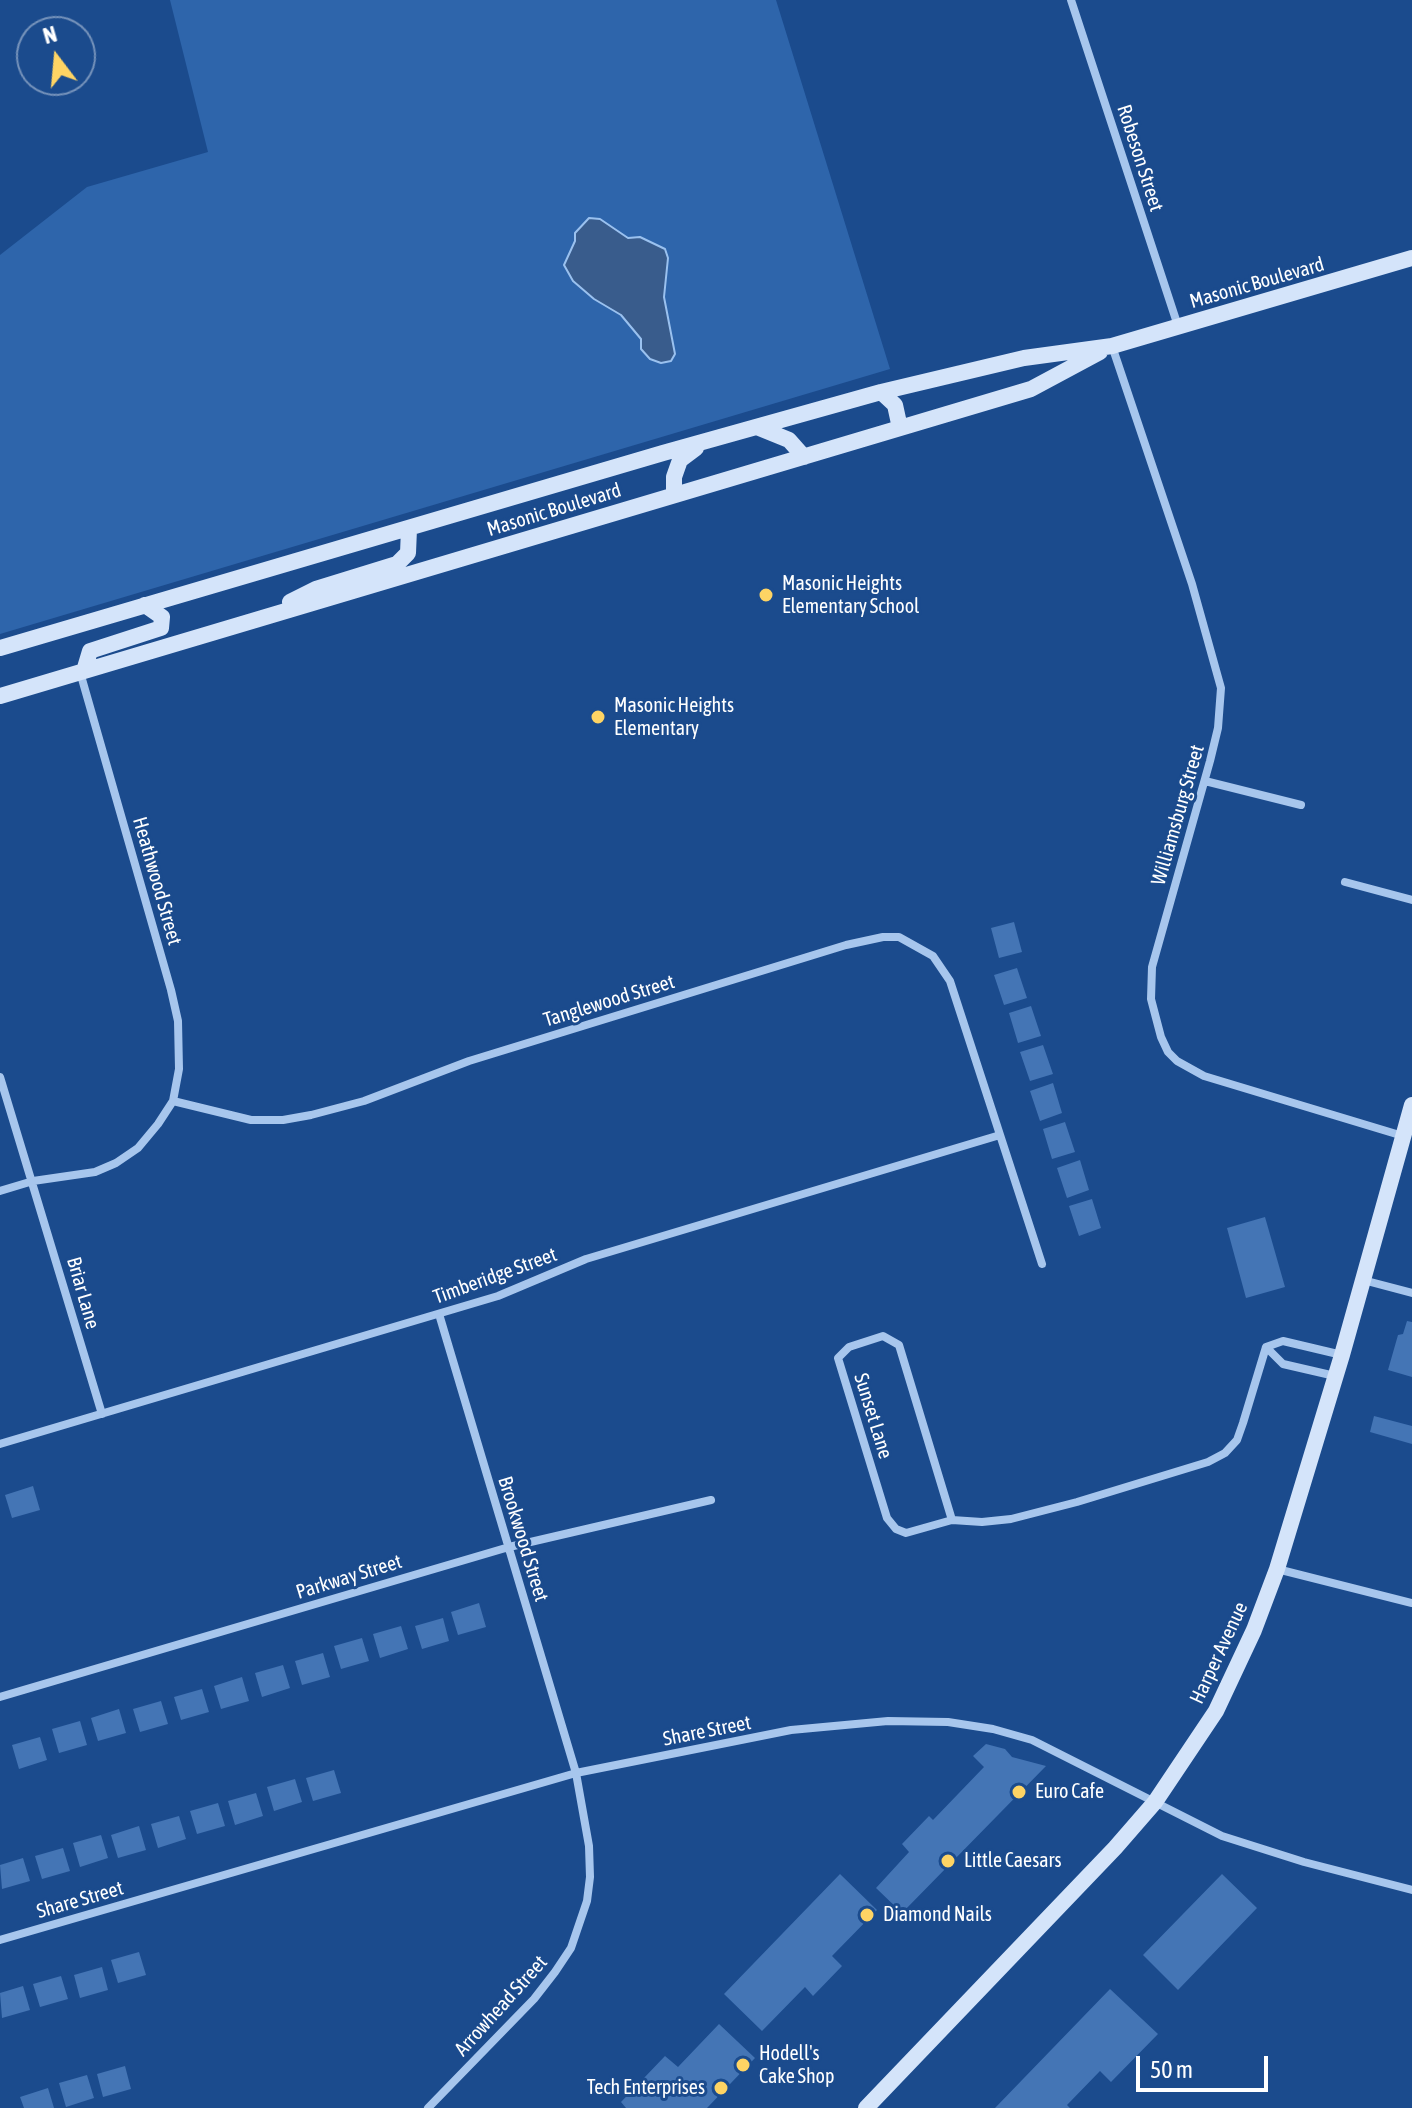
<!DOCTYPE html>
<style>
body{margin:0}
#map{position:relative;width:1412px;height:2108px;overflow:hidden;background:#1b4b8d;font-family:"Asap Condensed",sans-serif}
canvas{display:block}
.north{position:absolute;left:16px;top:16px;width:80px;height:80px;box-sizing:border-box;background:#1b4b8d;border:2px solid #7693bb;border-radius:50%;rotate:344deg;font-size:22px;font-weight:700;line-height:32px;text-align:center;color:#fff}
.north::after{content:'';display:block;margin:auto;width:28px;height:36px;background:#fed464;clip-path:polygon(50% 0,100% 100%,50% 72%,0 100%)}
.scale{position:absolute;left:1136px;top:2056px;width:132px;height:36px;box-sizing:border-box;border:4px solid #fff;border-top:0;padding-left:10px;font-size:24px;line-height:28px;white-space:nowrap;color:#fff;-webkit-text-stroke:6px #1b4b8d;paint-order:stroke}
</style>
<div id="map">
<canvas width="1412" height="2108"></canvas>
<div class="north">N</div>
<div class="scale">50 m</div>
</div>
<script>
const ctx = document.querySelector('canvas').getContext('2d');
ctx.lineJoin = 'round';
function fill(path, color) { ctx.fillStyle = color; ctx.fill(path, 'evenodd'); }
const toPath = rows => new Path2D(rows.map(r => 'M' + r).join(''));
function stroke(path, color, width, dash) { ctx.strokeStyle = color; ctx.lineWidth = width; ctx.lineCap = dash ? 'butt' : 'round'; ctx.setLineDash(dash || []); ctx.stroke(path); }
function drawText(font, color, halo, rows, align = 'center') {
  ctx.font = font + ' "Asap Condensed",sans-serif'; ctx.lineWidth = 6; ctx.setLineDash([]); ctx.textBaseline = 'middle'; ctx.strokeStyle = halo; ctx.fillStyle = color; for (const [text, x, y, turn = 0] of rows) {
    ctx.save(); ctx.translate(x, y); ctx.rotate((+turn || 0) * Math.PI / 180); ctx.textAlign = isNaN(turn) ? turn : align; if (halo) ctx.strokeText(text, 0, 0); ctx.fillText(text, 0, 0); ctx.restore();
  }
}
fill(toPath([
 [170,0,776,0,890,369,0,634,0,255,87,187,208,152]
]), '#2e65ab');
const water = toPath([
 [589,218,600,219,628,238,640,237,665,249,668,258,664,297,675,354,671,361,661,363,650,359,641,349,641,339,621,315,594,299,573,281,564,265,575,241,575,233,589,218]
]);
fill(water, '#395c8c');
stroke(water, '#9ac1ef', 2);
fill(toPath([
 [1014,922,1022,952,999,958,991,928],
 [1017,968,1027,998,1004,1005,994,975],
 [1031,1006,1041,1036,1018,1043,1009,1013],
 [1043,1045,1053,1074,1030,1081,1020,1052],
 [1053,1083,1062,1113,1040,1121,1030,1091],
 [1065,1122,1075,1152,1052,1159,1043,1129],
 [1080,1160,1089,1190,1067,1198,1057,1168],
 [1092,1199,1101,1228,1079,1236,1069,1206],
 [1265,1217,1285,1287,1246,1298,1227,1228],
 [1407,1321,1412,1322,1412,1377,1388,1370,1398,1335,1403,1334],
 [1374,1416,1412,1426,1412,1444,1370,1432],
 [33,1486,40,1510,12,1518,5,1495],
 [479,1603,486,1627,458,1635,451,1612],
 [443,1618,449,1641,422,1649,415,1626],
 [401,1626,408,1649,380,1658,373,1634],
 [362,1638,369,1661,341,1669,334,1646],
 [323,1653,330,1677,302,1685,295,1661],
 [283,1665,290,1688,262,1697,255,1673],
 [242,1677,249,1701,221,1709,214,1686],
 [202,1689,209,1712,181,1720,174,1697],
 [161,1701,168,1724,140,1732,133,1709],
 [119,1709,126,1733,98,1741,91,1718],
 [80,1721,87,1745,59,1753,52,1729],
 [40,1737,47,1760,19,1769,12,1745],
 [986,1744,1005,1749,1012,1757,1046,1766,902,1913,876,1888,909,1852,902,1844,929,1816,933,1820,984,1767,973,1756],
 [334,1770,341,1793,313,1801,306,1778],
 [295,1779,302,1802,274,1811,267,1787],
 [256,1793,263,1816,235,1825,228,1801],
 [218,1803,225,1826,197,1834,190,1811],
 [179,1816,186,1839,158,1848,151,1824],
 [139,1826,146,1850,118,1858,111,1835],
 [101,1835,108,1858,80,1867,73,1843],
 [63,1848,70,1871,42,1879,35,1856],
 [23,1858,30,1881,2,1889,0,1865],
 [840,1874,877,1910,832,1956,842,1966,813,1996,805,1987,762,2031,724,1994],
 [1222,1874,1257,1908,1178,1990,1143,1955],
 [139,1952,146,1975,118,1983,111,1960],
 [102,1967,108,1990,80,1998,74,1975],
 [61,1976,68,1999,40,2007,33,1984],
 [23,1986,30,2010,2,2018,0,1993],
 [1110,1989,1158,2034,1111,2082,1100,2071,1067,2105,1070,2108,995,2108],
 [719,2024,755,2058,707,2108,626,2108,621,2102,665,2056,678,2067],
 [125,2066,131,2089,103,2097,97,2074],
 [87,2075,94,2098,66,2107,59,2083],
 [48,2088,54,2108,24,2108,20,2097]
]), '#4475b5');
stroke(toPath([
 [1071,0,1178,326],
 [1112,346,1192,584,1221,688,1218,728,1210,761,1152,967,1151,999,1161,1037,1168,1052,1177,1061,1204,1076,1403,1136],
 [1205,781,1301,805],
 [1345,882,1412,900],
 [0,1077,102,1414],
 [173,1101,251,1120,283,1120,311,1115,364,1101,469,1061,846,945,883,937,899,937,933,956,950,981,1042,1264],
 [0,1191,33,1181,95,1172,116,1163,138,1148,158,1124,173,1101,179,1069,178,1021,171,990,80,672],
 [1363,1280,1412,1293],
 [1335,1376,1283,1364,1266,1347,1283,1341,1342,1355],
 [0,1444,498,1296,586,1259,1000,1135],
 [952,1520,899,1345,883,1336,849,1347,838,1358,887,1518,896,1529,906,1533,952,1520,982,1522,1011,1519,1077,1502,1208,1462,1225,1453,1237,1440,1243,1423,1266,1347],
 [1277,1569,1412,1603],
 [0,1697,509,1547,711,1500],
 [0,1940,576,1773,791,1730,888,1721,948,1722,993,1729,1032,1740,1222,1836,1304,1862,1412,1890],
 [428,2108,534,1999,555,1972,571,1948,587,1901,590,1877,589,1846,576,1773,439,1314]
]), '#a7c6ed', 8);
stroke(toPath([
 [881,392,895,405,900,428],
 [757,427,789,440,804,457],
 [674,495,674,477,680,460,696,448],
 [290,602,316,589,397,564,408,553,409,529],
 [0,648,663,453,881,392,1024,358,1112,346,1412,258],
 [84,671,90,651,161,628,162,617,145,605],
 [0,696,1031,389,1100,352],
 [866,2108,1115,1848,1155,1802,1216,1711,1254,1630,1277,1569,1342,1355,1412,1105]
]), '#d4e4fa', 16);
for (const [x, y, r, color] of [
 [766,595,8,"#fed464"],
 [598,717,8,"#fed464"],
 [1019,1792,8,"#fed464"],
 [948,1861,8,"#fed464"],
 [867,1915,8,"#fed464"],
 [743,2065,8,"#fed464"],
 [721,2088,8,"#fed464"]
]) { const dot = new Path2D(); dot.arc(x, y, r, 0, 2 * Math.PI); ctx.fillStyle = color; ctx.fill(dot); stroke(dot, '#1b4b8d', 3); }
drawText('20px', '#fff', '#1b4b8d', [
 ["Robeson Street",1140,158,72],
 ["Masonic Boulevard",1257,283,-16],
 ["Masonic Boulevard",554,510,-17],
 ["Williamsburg Street",1178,815,-74],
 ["Heathwood Street",157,881,74],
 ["Tanglewood Street",609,1001,-17],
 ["Timberidge Street",495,1276,-20],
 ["Briar Lane",83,1293,74],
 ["Sunset Lane",873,1416,73],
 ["Brookwood Street",523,1539,73],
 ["Parkway Street",349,1577,-17],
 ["Harper Avenue",1219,1653,-65],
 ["Share Street",707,1731,-11],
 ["Share Street",80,1900,-16],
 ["Arrowhead Street",501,2006,-48]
]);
drawText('20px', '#fff', '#1b4b8d', [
 ["Masonic Heights",782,584],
 ["Elementary School",782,607],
 ["Masonic Heights",614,706],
 ["Elementary",614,729],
 ["Euro Cafe",1035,1792],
 ["Little Caesars",964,1861],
 ["Diamond Nails",883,1915],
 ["Hodell's",759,2054],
 ["Cake Shop",759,2077],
 ["Tech Enterprises",705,2088,"right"]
], 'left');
</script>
